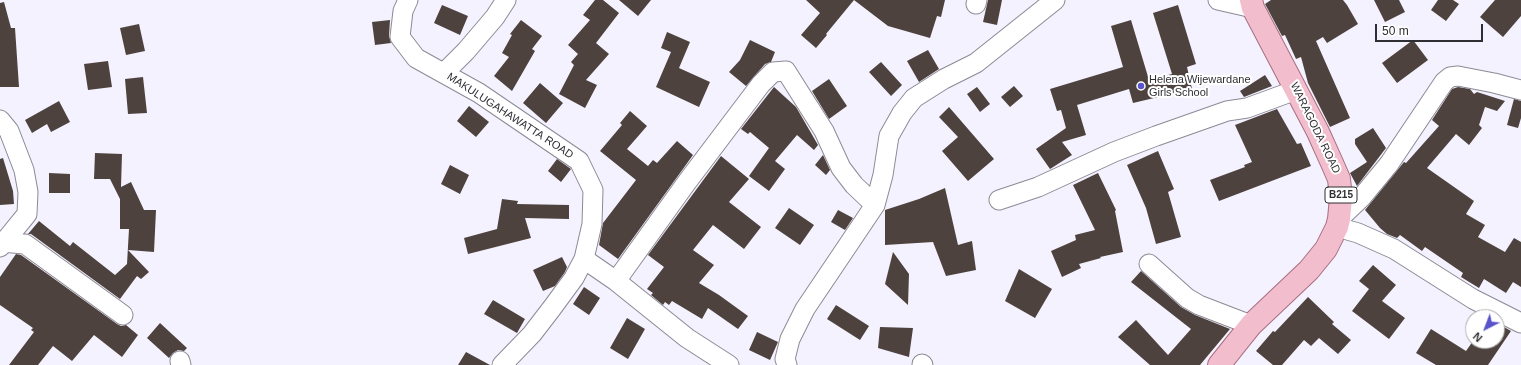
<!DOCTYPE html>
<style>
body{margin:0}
#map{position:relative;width:1521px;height:365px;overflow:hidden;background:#f4f2fe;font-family:Arial,sans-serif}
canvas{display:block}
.north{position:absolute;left:1465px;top:309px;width:40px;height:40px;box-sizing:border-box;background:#fff;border:1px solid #acabad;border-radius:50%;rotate:222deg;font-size:11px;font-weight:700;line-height:16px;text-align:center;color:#2f2e33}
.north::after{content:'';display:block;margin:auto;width:14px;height:18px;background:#5a54cc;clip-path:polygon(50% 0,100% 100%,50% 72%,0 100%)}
.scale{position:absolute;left:1375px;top:24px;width:108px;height:18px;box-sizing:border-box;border:2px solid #2f2e33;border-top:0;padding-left:5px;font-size:12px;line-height:14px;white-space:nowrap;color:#2f2e33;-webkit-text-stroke:3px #fff;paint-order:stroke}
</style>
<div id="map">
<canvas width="1521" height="365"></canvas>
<div class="north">N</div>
<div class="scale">50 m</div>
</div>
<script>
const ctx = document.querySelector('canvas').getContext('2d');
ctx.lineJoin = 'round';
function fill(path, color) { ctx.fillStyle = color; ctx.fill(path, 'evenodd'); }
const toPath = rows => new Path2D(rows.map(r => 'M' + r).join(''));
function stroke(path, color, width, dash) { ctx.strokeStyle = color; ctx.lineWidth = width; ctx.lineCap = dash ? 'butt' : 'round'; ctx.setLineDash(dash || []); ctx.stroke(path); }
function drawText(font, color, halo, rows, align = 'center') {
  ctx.font = font + ' Arial,sans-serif'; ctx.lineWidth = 4; ctx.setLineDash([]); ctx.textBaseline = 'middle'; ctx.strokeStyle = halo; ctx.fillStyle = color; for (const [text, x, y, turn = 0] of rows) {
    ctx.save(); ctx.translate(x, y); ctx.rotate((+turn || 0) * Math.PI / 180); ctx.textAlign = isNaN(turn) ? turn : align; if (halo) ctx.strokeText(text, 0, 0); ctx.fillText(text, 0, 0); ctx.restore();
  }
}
fill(toPath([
 [595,0,603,0,619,13,596,43,609,54,586,80,597,85,585,108,559,94,574,65,571,62,578,54,568,45,590,20,583,15],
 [619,0,651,0,638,16],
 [806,0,854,0,826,34,827,35,816,48,801,35,820,13],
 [854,0,945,0,941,17,937,16,930,38,888,26],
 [988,0,1002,0,997,25,983,22],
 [1271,0,1343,0,1347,5,1358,24,1327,43,1323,37,1316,41,1350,118,1330,127,1308,83,1301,57,1296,59,1285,35,1282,36,1265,4],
 [1374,0,1399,0,1405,12,1385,22],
 [1438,0,1453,0,1459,4,1446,21,1431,10],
 [1495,0,1521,0,1521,16,1503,37,1480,17],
 [4,2,11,28,15,28,19,87,0,87,0,3],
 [442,5,468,16,460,35,434,23],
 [1178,5,1196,64,1187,67,1192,89,1133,103,1129,89,1077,105,1086,135,1062,142,1072,155,1050,169,1036,149,1066,128,1061,110,1057,111,1050,89,1123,67,1111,26,1131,20,1149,80,1172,74,1153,13],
 [390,20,389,36,391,43,375,45,372,22],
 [521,20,542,36,532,49,535,51,512,91,494,76,509,57,502,53,512,35,510,34],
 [139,24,145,51,126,55,120,28],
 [667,32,690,42,679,68,710,82,699,107,656,87,671,52,661,48],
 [750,40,775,52,771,62,765,64,746,86,729,72,740,60],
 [1413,40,1428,60,1397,83,1382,63],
 [928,50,939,69,919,82,907,61],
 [108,61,112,87,88,90,84,64],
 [881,62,902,85,891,96,869,72],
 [1265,75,1272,86,1244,97,1240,91],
 [143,77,147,113,128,114,125,79],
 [829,79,847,106,829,119,812,91],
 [540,83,563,103,546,123,523,103],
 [1014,86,1023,96,1010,107,1001,97],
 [774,87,796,107,818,145,814,150,797,135,775,161,785,169,769,191,749,176,769,148,750,132,748,134,741,129],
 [977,87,990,104,980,112,967,94],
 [1458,87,1470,89,1474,94,1477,92,1505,101,1497,111,1485,107,1479,125,1482,128,1469,145,1456,134,1427,168,1474,201,1466,214,1485,225,1478,237,1505,252,1514,238,1521,242,1521,287,1513,282,1506,293,1484,279,1479,288,1461,277,1463,273,1425,247,1422,251,1400,235,1397,238,1387,234,1380,228,1365,210,1404,162,1406,163,1439,126,1432,120,1452,89],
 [1514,99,1521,101,1521,118,1518,128,1507,125],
 [59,101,70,122,51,132,47,124,32,133,25,120],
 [469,106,489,122,476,137,457,121],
 [949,107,994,159,968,181,942,151,958,137,939,117],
 [1277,109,1297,144,1301,143,1311,166,1219,201,1210,180,1245,167,1244,165,1252,162,1235,125],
 [630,111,647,126,627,149,648,166,653,160,657,163,677,141,693,155,618,259,599,245,603,223,636,180,600,151,622,125,620,123],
 [1373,128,1386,148,1357,186,1350,173,1367,162,1355,144,1355,139],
 [1158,151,1174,189,1168,192,1181,237,1156,244,1146,208,1127,165],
 [95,153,122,154,121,187,131,182,144,210,156,210,154,252,128,250,149,272,141,279,137,276,120,299,31,234,28,234,39,221,70,246,73,242,115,275,127,264,129,229,120,229,120,199,110,179,94,179],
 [823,155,830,170,826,175,815,165],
 [721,156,749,179,729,202,761,227,744,249,713,225,693,250,714,265,699,283,719,295,748,316,738,329,708,308,702,319,672,301,669,305,665,302,663,305,651,295,653,293,647,289,664,267,648,255],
 [3,158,13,191,14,204,0,205,0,159],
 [557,159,571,169,561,182,548,171],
 [450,165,469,175,460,194,441,184],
 [49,173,70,174,70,193,49,193],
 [1098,173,1116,210,1115,211,1123,252,1100,257,1101,258,1079,264,1081,268,1062,277,1051,251,1076,240,1075,235,1095,230,1073,185],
 [945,188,958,245,972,241,976,270,946,276,933,242,885,245,885,210,919,199],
 [502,199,518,201,517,204,569,205,569,219,525,218,531,238,468,254,464,238,497,229],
 [789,208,814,225,800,245,775,228],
 [838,210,853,218,845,230,831,222],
 [893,252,909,274,908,305,885,284],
 [16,254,21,255,117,324,121,326,126,325,138,335,122,357,94,335,72,361,53,346,38,365,9,365,34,332,31,330,33,328,0,305,0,277],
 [562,257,567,267,565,272,555,286,543,291,533,270],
 [1373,265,1396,285,1382,301,1405,318,1389,339,1352,311,1369,289,1359,281],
 [1019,269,1052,289,1035,318,1005,301],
 [1141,271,1181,307,1195,315,1230,329,1200,365,1150,365,1118,337,1136,320,1168,355,1191,329,1131,282],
 [584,287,600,298,589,315,573,304],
 [1308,297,1334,322,1332,324,1351,340,1338,354,1319,338,1311,346,1304,340,1282,365,1273,365,1256,351,1273,331,1275,332],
 [493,300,525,319,517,333,484,314],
 [836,305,869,326,860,340,827,319],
 [627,318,645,329,628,359,610,348],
 [160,323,187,348,184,351,178,350,173,353,169,358,147,338],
 [1497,323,1511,331,1488,365,1436,365,1416,353,1431,329,1466,351,1473,341,1497,341],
 [880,327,913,328,909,357,878,348],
 [757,332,778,342,770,360,749,350],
 [466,352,490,365,458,365]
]), '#4d423e');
const minor = toPath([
 [408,0,403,11,400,37,416,58,479,93,579,161,593,190,592,224,584,259,616,281],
 [1218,0,1253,8],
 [976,4,977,0],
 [444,73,466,51,495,17,506,0],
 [0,120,9,131,24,170,28,192,27,214,0,247],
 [999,200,1038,187,1114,152,1156,136,1227,111,1247,108,1296,90],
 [1339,219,1361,198,1389,164,1444,82,1450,77,1458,76,1494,83,1521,90],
 [1337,227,1358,233,1394,249,1473,299,1521,323],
 [0,242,25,244,123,315],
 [1149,264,1187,298,1199,305,1251,325],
 [180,361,181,365],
 [922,364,923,365],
 [502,365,532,334,552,308,574,278,584,259],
 [729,365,687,338,616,281,687,182,761,84,773,72,786,71,824,131,841,168,854,185,875,205],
 [787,365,785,359,790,339,805,309,875,205,883,175,889,136,902,113,914,98,944,79,976,63,1055,0]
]);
const major = toPath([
 [1219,365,1251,325,1309,270,1326,249,1337,227,1339,219,1341,198,1339,179,1332,163,1318,132,1253,8,1251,0]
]);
stroke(minor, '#8c8a95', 21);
stroke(major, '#a86e80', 24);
stroke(minor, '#fff', 19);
stroke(major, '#f2bdcc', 22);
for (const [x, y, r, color] of [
 [1141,86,4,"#5a54cc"]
]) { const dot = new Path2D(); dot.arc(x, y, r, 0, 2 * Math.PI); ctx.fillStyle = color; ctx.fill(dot); stroke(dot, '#fff', 1.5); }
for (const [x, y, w] of [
 [1341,195,32]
]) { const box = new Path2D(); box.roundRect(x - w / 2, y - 8, w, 16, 3); ctx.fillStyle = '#fff'; ctx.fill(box); stroke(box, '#2f2e33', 1); }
drawText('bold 10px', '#2f2e33', null, [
 ["B215",1341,195]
]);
drawText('11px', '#2f2e33', '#fff', [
 ["Helena Wijewardane",1149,80],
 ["Girls School",1149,93]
], 'left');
drawText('11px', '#2f2e33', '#fff', [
 ["MAKULUGAHAWATTA ROAD",510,116,33],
 ["WARAGODA ROAD",1315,128,64]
]);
</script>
